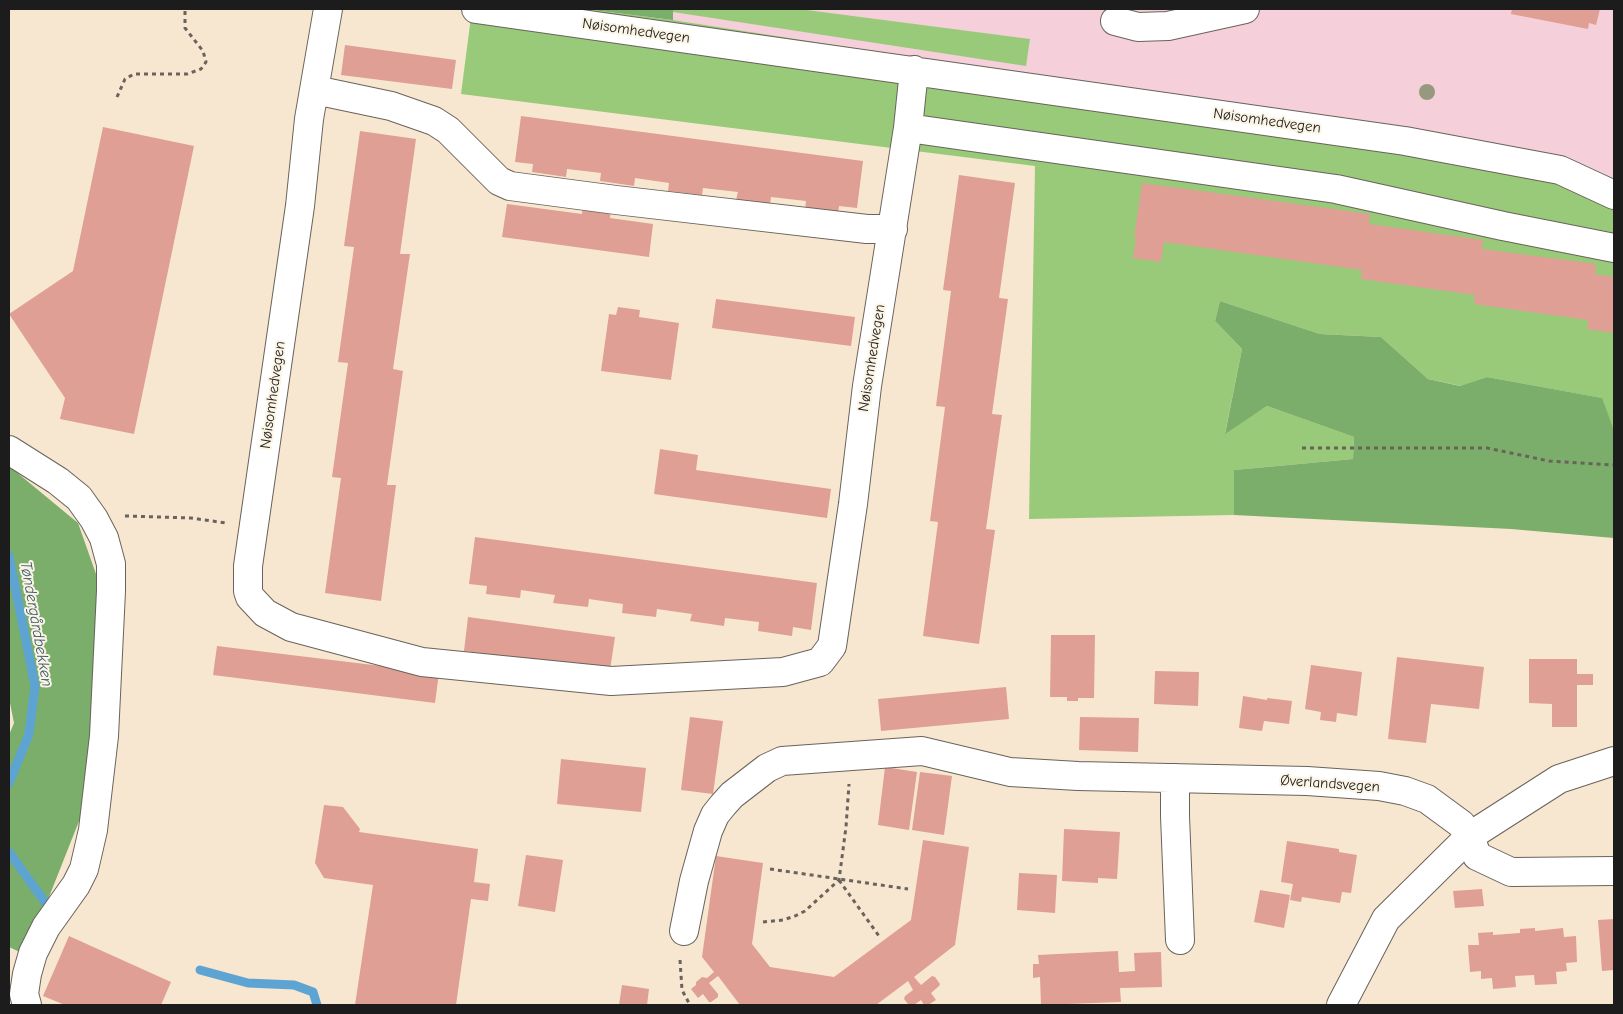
<!DOCTYPE html>
<meta charset="utf-8">
<style>
body{margin:0}
#map{position:relative;width:1623px;height:1014px;overflow:hidden;background:#f8e7d0;font-family:"Comic Neue",sans-serif}
canvas{display:block}
.frame{position:absolute;inset:0;border:10px solid #1c1c1c;pointer-events:none}
</style>
<div id="map">
<canvas width="1623" height="1014"></canvas>
<div class="frame"></div>
</div>
<script>
const ctx = document.querySelector('canvas').getContext('2d');
ctx.lineJoin = 'round';
function fill(path, color) { ctx.fillStyle = color; ctx.fill(path, 'evenodd'); }
const toPath = rows => new Path2D(rows.map(r => 'M' + r).join(''));
function stroke(path, color, width, dash) { ctx.strokeStyle = color; ctx.lineWidth = width; ctx.lineCap = dash ? 'butt' : 'round'; ctx.setLineDash(dash || []); ctx.stroke(path); }
function drawText(font, color, halo, rows, align = 'center') {
  ctx.font = font + ' "Comic Neue",sans-serif'; ctx.lineWidth = 4; ctx.setLineDash([]); ctx.textBaseline = 'middle'; ctx.strokeStyle = halo; ctx.fillStyle = color; for (const [text, x, y, turn = 0] of rows) {
    ctx.save(); ctx.translate(x, y); ctx.rotate((+turn || 0) * Math.PI / 180); ctx.textAlign = isNaN(turn) ? turn : align; if (halo) ctx.strokeText(text, 0, 0); ctx.fillText(text, 0, 0); ctx.restore();
  }
}
fill(toPath([
 [673,9,1614,9,1614,180,1564,158,673,20]
]), '#f5cfda');
fill(toPath([
 [472,9,584,9,673,20,1564,158,1614,180,1614,430,1601,398,1487,377,1461,386,1428,379,1381,337,1320,334,1220,301,1215,321,1242,349,1225,433,1267,406,1354,437,1353,459,1234,470,1234,515,1029,519,1035,166,461,94],
 [673,9,799,9,1030,39,1026,66,673,12]
]), '#99ca7a');
fill(toPath([
 [584,9,673,9,673,20],
 [1220,301,1320,334,1381,337,1428,379,1460,386,1487,377,1602,398,1614,430,1614,538,1511,529,1234,515,1234,470,1353,459,1354,437,1267,406,1225,434,1242,349,1215,321],
 [9,466,78,523,102,591,85,806,26,955,9,947,9,735,14,723,9,698]
]), '#7aae6a');
stroke(toPath([
 [9,556,35,686,29,734,9,783],
 [9,852,47,905],
 [200,970,248,983,294,985,313,992,317,1005]
]), '#5da4d3', 9);
fill(toPath([
 [1512,9,1600,9,1596,25,1589,23,1588,29,1511,14],
 [345,45,456,60,452,89,341,75],
 [521,116,863,161,857,208,839,206,838,214,805,210,806,201,771,197,770,205,736,200,738,192,703,188,702,195,668,191,669,183,635,178,634,186,600,181,601,173,567,169,566,177,532,172,533,164,515,162],
 [103,127,194,146,134,434,60,419,65,398,9,314,73,271],
 [360,131,416,139,400,254,410,254,393,369,403,371,387,485,396,485,381,601,325,593,341,478,332,477,348,363,338,362,354,247,344,246],
 [959,175,1015,183,999,298,1008,299,992,414,1002,415,986,529,995,530,979,644,923,636,938,522,930,521,945,407,936,406,951,291,943,290],
 [1142,183,1370,214,1369,224,1483,240,1482,249,1596,264,1595,274,1614,277,1614,333,1587,329,1588,320,1474,304,1475,295,1361,279,1362,270,1164,242,1161,262,1133,258,1136,238,1134,238],
 [507,204,582,214,583,204,611,208,610,218,653,224,649,257,502,237],
 [716,299,855,317,851,346,712,328],
 [618,307,640,310,639,317,679,323,671,380,601,371,609,314,616,315],
 [660,449,698,455,696,470,831,489,827,518,654,494],
 [475,537,817,583,811,630,793,627,792,636,758,631,759,622,725,618,724,626,690,621,692,614,657,609,656,617,622,613,623,604,589,599,588,607,553,603,555,595,521,590,520,598,486,594,487,586,469,584],
 [468,617,615,637,610,670,464,651],
 [1051,635,1095,635,1094,698,1078,698,1078,701,1067,701,1067,697,1050,697],
 [217,646,439,673,435,703,213,675],
 [1397,657,1484,667,1479,709,1431,704,1426,743,1388,739],
 [1529,659,1577,659,1577,674,1593,674,1593,685,1577,685,1577,727,1552,727,1552,704,1529,703],
 [1311,665,1362,672,1357,716,1337,713,1336,722,1320,720,1321,712,1305,709],
 [1155,671,1199,672,1198,706,1154,704],
 [1006,687,1009,719,881,731,878,699],
 [1243,696,1267,700,1267,698,1292,701,1289,724,1264,721,1262,731,1239,728],
 [690,717,723,721,713,794,681,790],
 [1080,717,1139,718,1138,752,1079,750],
 [561,759,646,768,641,812,557,804],
 [885,767,917,772,909,830,878,825],
 [920,772,952,776,944,835,912,830],
 [324,805,343,807,360,829,359,832,478,849,474,882,490,884,488,901,471,899,456,1005,355,1005,373,885,324,878,315,863],
 [1064,829,1120,832,1117,879,1098,878,1098,883,1062,881],
 [923,840,969,847,955,945,914,977,921,985,932,976,935,977,940,984,939,986,931,993,936,1000,928,1005,924,1005,921,1000,914,1005,909,1005,904,999,905,996,913,990,908,981,876,1005,740,1005,718,976,709,983,718,994,718,997,711,1002,709,1002,703,994,698,998,691,989,696,985,696,982,702,977,707,978,714,972,702,957,716,856,763,863,752,944,770,967,834,977,911,920],
 [1287,841,1339,849,1339,852,1357,855,1351,893,1342,892,1340,903,1302,897,1301,902,1290,900,1293,884,1281,882],
 [526,855,563,860,555,912,518,906],
 [1019,873,1057,875,1055,913,1017,910],
 [1482,889,1484,906,1455,908,1453,891],
 [1260,890,1290,895,1284,928,1254,922],
 [1614,919,1614,970,1602,971,1598,920],
 [1535,928,1535,931,1563,928,1564,937,1576,936,1577,962,1566,963,1567,971,1556,972,1557,984,1535,985,1534,975,1515,976,1516,987,1493,989,1492,978,1481,979,1481,971,1470,972,1468,945,1479,945,1478,933,1493,932,1493,935,1520,933,1520,929],
 [69,936,171,982,161,1005,65,1005,43,996],
 [1118,951,1119,972,1135,971,1134,953,1161,952,1162,987,1120,988,1121,1002,1041,1005,1040,977,1033,978,1033,964,1039,964,1038,955],
 [622,985,649,989,647,1005,619,1005]
]), '#df9f94');
const minor = toPath([
 [328,9,309,119,300,206,248,566,248,591,250,597,265,613,291,627,422,662,611,681,783,672,820,662,832,646,853,504,867,386,908,128,914,70],
 [476,9,1405,141,1560,170,1614,195],
 [1115,21,1138,27,1168,26,1245,9],
 [315,90,391,106,434,121,448,130,499,181,510,186,616,200,867,229,893,229],
 [908,128,1336,189,1503,226,1614,248],
 [9,450,58,481,79,498,94,519,104,538,111,564,111,591,104,736,93,830,84,869,76,885,46,927,33,953,27,974,24,994,27,1005],
 [1175,778,1175,816,1180,940],
 [684,931,694,881,708,831,715,815,723,805,732,795,767,768,782,761,922,751,1010,772,1078,776,1307,781,1379,786,1405,791,1427,799,1461,824,1470,836,1477,856,1511,872,1614,871],
 [1341,1005,1386,919,1470,836,1559,779,1614,761]
]);
stroke(minor, '#69635b', 30);
stroke(toPath([
 [117,97,125,79,134,74,187,74,201,69,206,62,203,51,185,28,185,9],
 [1302,448,1487,448,1549,461,1614,465],
 [125,516,191,518,226,523],
 [770,869,908,889],
 [839,880,879,936],
 [763,922,783,920,795,916,805,911,839,880,846,827,849,784],
 [680,960,682,990,690,1005]
]), '#69635b', 3, [4, 4]);
stroke(minor, '#fff', 28);
ctx.fillStyle = '#97997f';
for (const [x, y] of [
 [1427,92]
]) { ctx.beginPath(); ctx.arc(x, y, 8, 0, 2 * Math.PI); ctx.fill(); }
drawText('15px', '#1c1c1c', '#fcf5e5', [
 ["Nøisomhedvegen",636,31,8],
 ["Nøisomhedvegen",1267,121,8],
 ["Nøisomhedvegen",872,358,-81],
 ["Nøisomhedvegen",273,395,-82],
 ["Øverlandsvegen",1330,784,4]
]);
drawText('italic 16px', '#39596e', '#fcf5e5', [
 ["Tøndergårdbekken",36,624,80]
]);
</script>
